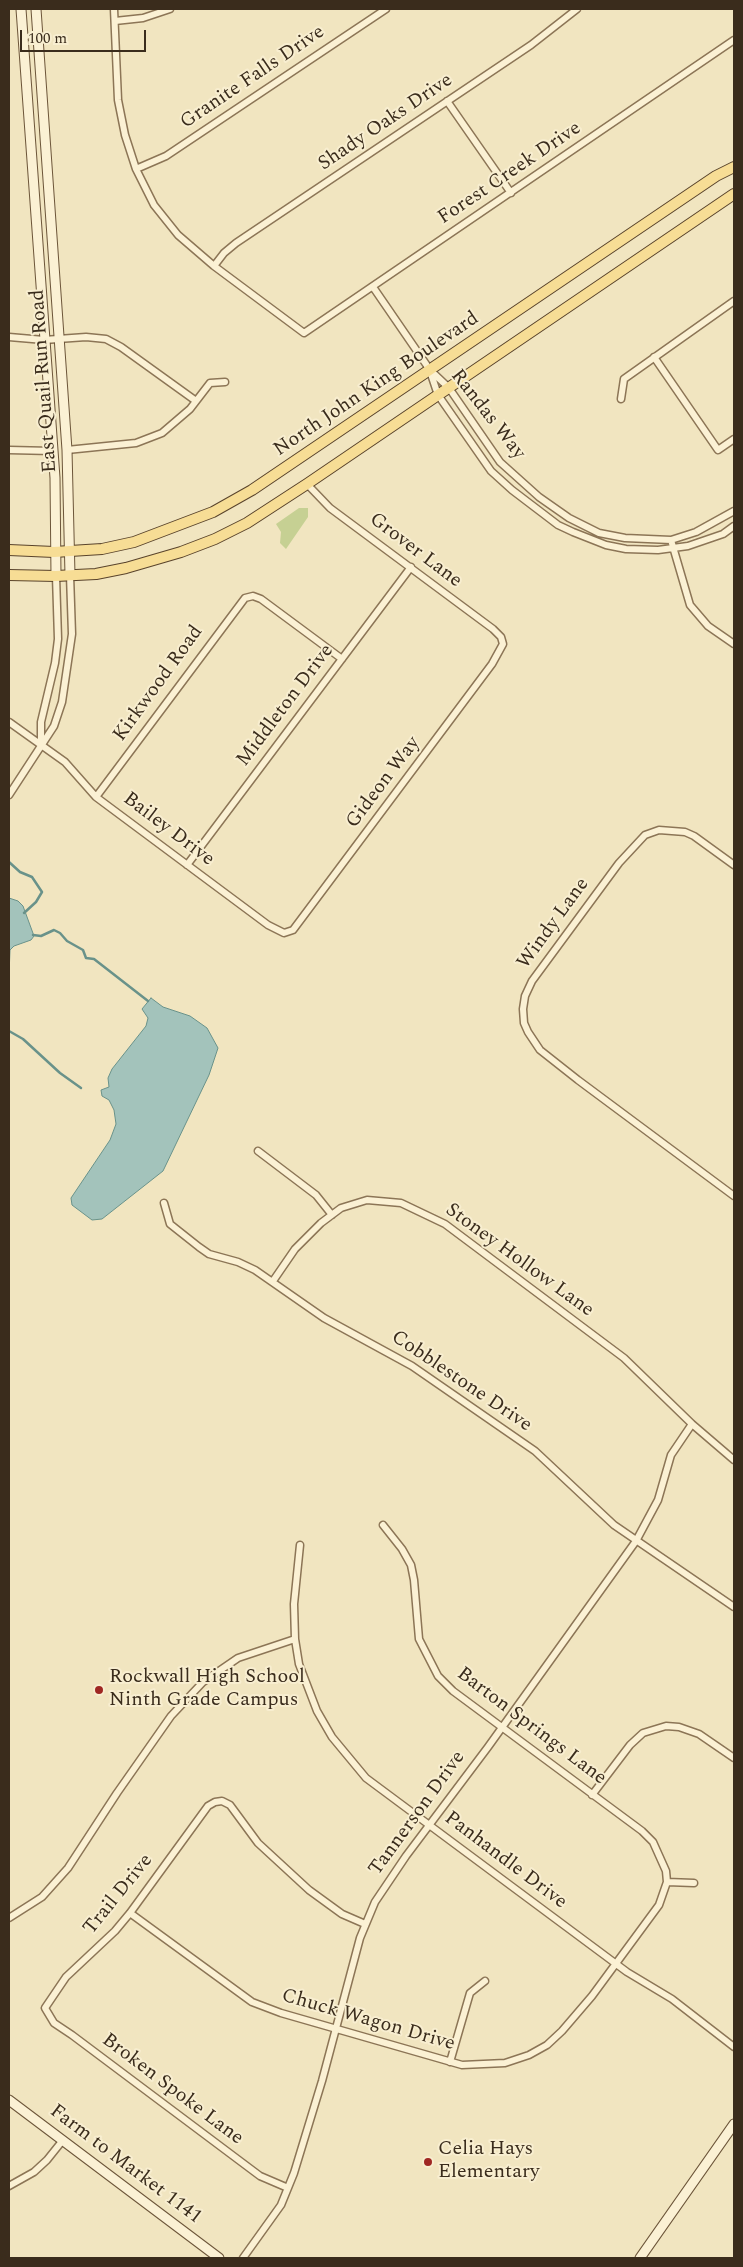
<!DOCTYPE html>
<style>
body{margin:0}
#map{position:relative;width:743px;height:2267px;overflow:hidden;background:#f1e5c0;font-family:Spectral,serif}
canvas{display:block}
.frame{position:absolute;inset:0;border:10px solid #3a2c1c;pointer-events:none}
.scale{position:absolute;left:20px;top:30px;width:126px;height:22px;box-sizing:border-box;border:2px solid #3a2c1c;border-top:0;padding-left:6px;font-size:15px;line-height:18px;white-space:nowrap;color:#3a2c1c;-webkit-text-stroke:4px #f8eed0;paint-order:stroke}
</style>
<div id="map">
<canvas width="743" height="2267"></canvas>
<div class="frame"></div>
<div class="scale">100 m</div>
</div>
<script>
const ctx = document.querySelector('canvas').getContext('2d');
ctx.lineJoin = 'round';
function fill(path, color) { ctx.fillStyle = color; ctx.fill(path, 'evenodd'); }
const toPath = rows => new Path2D(rows.map(r => 'M' + r).join(''));
function stroke(path, color, width, dash) { ctx.strokeStyle = color; ctx.lineWidth = width; ctx.lineCap = dash ? 'butt' : 'round'; ctx.setLineDash(dash || []); ctx.stroke(path); }
function drawText(font, color, halo, rows, align = 'center') {
  ctx.font = font + ' Spectral,serif'; ctx.lineWidth = 4; ctx.setLineDash([]); ctx.textBaseline = 'middle'; ctx.strokeStyle = halo; ctx.fillStyle = color; for (const [text, x, y, turn = 0] of rows) {
    ctx.save(); ctx.translate(x, y); ctx.rotate((+turn || 0) * Math.PI / 180); ctx.textAlign = isNaN(turn) ? turn : align; if (halo) ctx.strokeText(text, 0, 0); ctx.fillText(text, 0, 0); ctx.restore();
  }
}
fill(toPath([
 [299,508,308,508,308,517,286,549,280,543,281,532,276,524]
]), '#c6d093');
const water = toPath([
 [9,898,18,901,23,906,34,936,31,940,14,946,10,950,9,975,9,898],
 [151,998,163,1007,190,1016,207,1028,218,1048,209,1075,163,1171,102,1219,92,1220,72,1205,71,1198,110,1140,116,1124,114,1110,109,1100,102,1096,101,1090,109,1087,108,1078,112,1069,146,1026,148,1018,142,1009,151,998]
]);
fill(water, '#a3c3bb');
stroke(water, '#69928a', 1);
stroke(toPath([
 [9,862,20,872,32,877,42,892,36,902,24,913],
 [33,935,41,936,54,930,60,933,67,941,83,950,86,958,94,959,148,1001],
 [9,1031,23,1039,60,1073,81,1088]
]), '#69928a', 2.5);
const street = toPath([
 [114,9,118,100,125,135,136,169,154,205,178,235,214,266,304,333,734,40],
 [115,21,143,18,170,9],
 [447,101,511,193],
 [136,169,166,156,386,9],
 [214,266,224,253,236,243,531,45,577,9],
 [373,287,430,370,449,388,500,462,539,497,569,518,599,533,625,538,671,540,696,532,734,511],
 [9,337,44,340,86,337,106,339,121,347,196,401],
 [654,357,718,450,734,439],
 [430,371,438,395,491,471,512,490,558,525,573,532,606,545,626,549,658,550,688,546,723,534,734,526],
 [621,399,624,379,734,301],
 [9,450,52,451],
 [67,450,136,443,162,433,190,409,210,383,225,382],
 [671,540,690,605,708,626,734,644],
 [9,722,65,762,96,797,268,925,284,933,293,930,492,664,503,644,501,637,493,629,330,508,307,484],
 [41,744,41,722,55,663,58,639,56,576],
 [9,795,54,726,62,702,72,634,70,575],
 [96,797,245,598,253,596,261,599,342,659],
 [187,865,411,567],
 [734,865,694,836,685,832,659,830,645,835,619,863,532,981,525,996,523,1009,524,1023,528,1032,540,1050,578,1080,734,1196],
 [258,1151,316,1195,332,1215],
 [164,1203,170,1224,199,1247,209,1254,238,1262,255,1270,324,1318,412,1366,535,1451,614,1525,734,1607],
 [273,1281,295,1249,321,1223,341,1208,367,1200,401,1203,445,1224,624,1358,692,1424,734,1460],
 [300,1545,294,1604,295,1639,299,1664,317,1711,332,1737,366,1778,627,1972,672,1999,734,2047],
 [592,1795,630,1745,643,1733,666,1726,679,1727,699,1734,734,1758],
 [667,1882,694,1883],
 [130,1913,252,2002,281,2013,462,2065,505,2063,529,2055,547,2045,562,2031,592,1996,659,1905,667,1882,666,1871,653,1842,642,1831,453,1691,438,1676,419,1639,414,1580,411,1565,402,1549,383,1525],
 [9,1918,42,1897,68,1868,117,1793,171,1716,203,1682,238,1658,295,1639],
 [450,2062,470,1993,485,1981],
 [9,2186,34,2172,47,2160,63,2140],
 [288,2188,260,2176,72,2035,54,2023,45,2008,66,1977,115,1931,130,1913,208,1806,215,1802,222,1801,230,1805,258,1843,309,1890,342,1914,365,1924],
 [243,2258,281,2205,294,2173,322,2081,360,1938,375,1902,406,1856,488,1747,636,1541,658,1500,671,1455,692,1424]
]);
const secondary = toPath([
 [21,9,55,478,56,576],
 [36,9,67,450,70,575],
 [9,2100,219,2258],
 [640,2258,734,2124]
]);
const primary = toPath([
 [9,550,54,552,102,549,134,542,213,512,252,490,716,176,734,167],
 [9,575,56,576,96,574,126,568,181,552,215,539,247,523,307,484,734,194]
]);
stroke(street, '#8c7556', 9);
stroke(secondary, '#6d563a', 11);
stroke(primary, '#59432b', 12);
stroke(street, '#fbf1d4', 6);
stroke(secondary, '#fbf1d4', 9);
stroke(primary, '#f7dd95', 10);
for (const [x, y, r, color] of [
 [99,1690,5,"#9f2722"],
 [428,2162,5,"#9f2722"]
]) { const dot = new Path2D(); dot.arc(x, y, r, 0, 2 * Math.PI); ctx.fillStyle = color; ctx.fill(dot); stroke(dot, '#f8eed0', 2); }
drawText('20px', '#3a2c1c', '#f8eed0', [
 ["Granite Falls Drive",253,78,-34],
 ["Shady Oaks Drive",386,123,-34],
 ["Forest Creek Drive",510,174,-34],
 ["East Quail Run Road",45,381,-94],
 ["North John King Boulevard",377,385,-34],
 ["Randas Way",487,415,52],
 ["Grover Lane",415,551,37],
 ["Kirkwood Road",159,684,-54],
 ["Middleton Drive",286,706,-53],
 ["Gideon Way",384,783,-53],
 ["Bailey Drive",168,830,37],
 ["Windy Lane",554,924,-54],
 ["Stoney Hollow Lane",519,1261,36],
 ["Cobblestone Drive",461,1382,34],
 ["Barton Springs Lane",531,1727,37],
 ["Tannerson Drive",418,1814,-54],
 ["Panhandle Drive",505,1861,37],
 ["Trail Drive",119,1895,-51],
 ["Chuck Wagon Drive",368,2021,16],
 ["Broken Spoke Lane",172,2090,37],
 ["Farm to Market 1141",125,2165,37]
]);
drawText('20px', '#3a2c1c', '#f8eed0', [
 ["Rockwall High School",109,1678],
 ["Ninth Grade Campus",109,1701],
 ["Celia Hays",438,2150],
 ["Elementary",438,2173]
], 'left');
</script>
